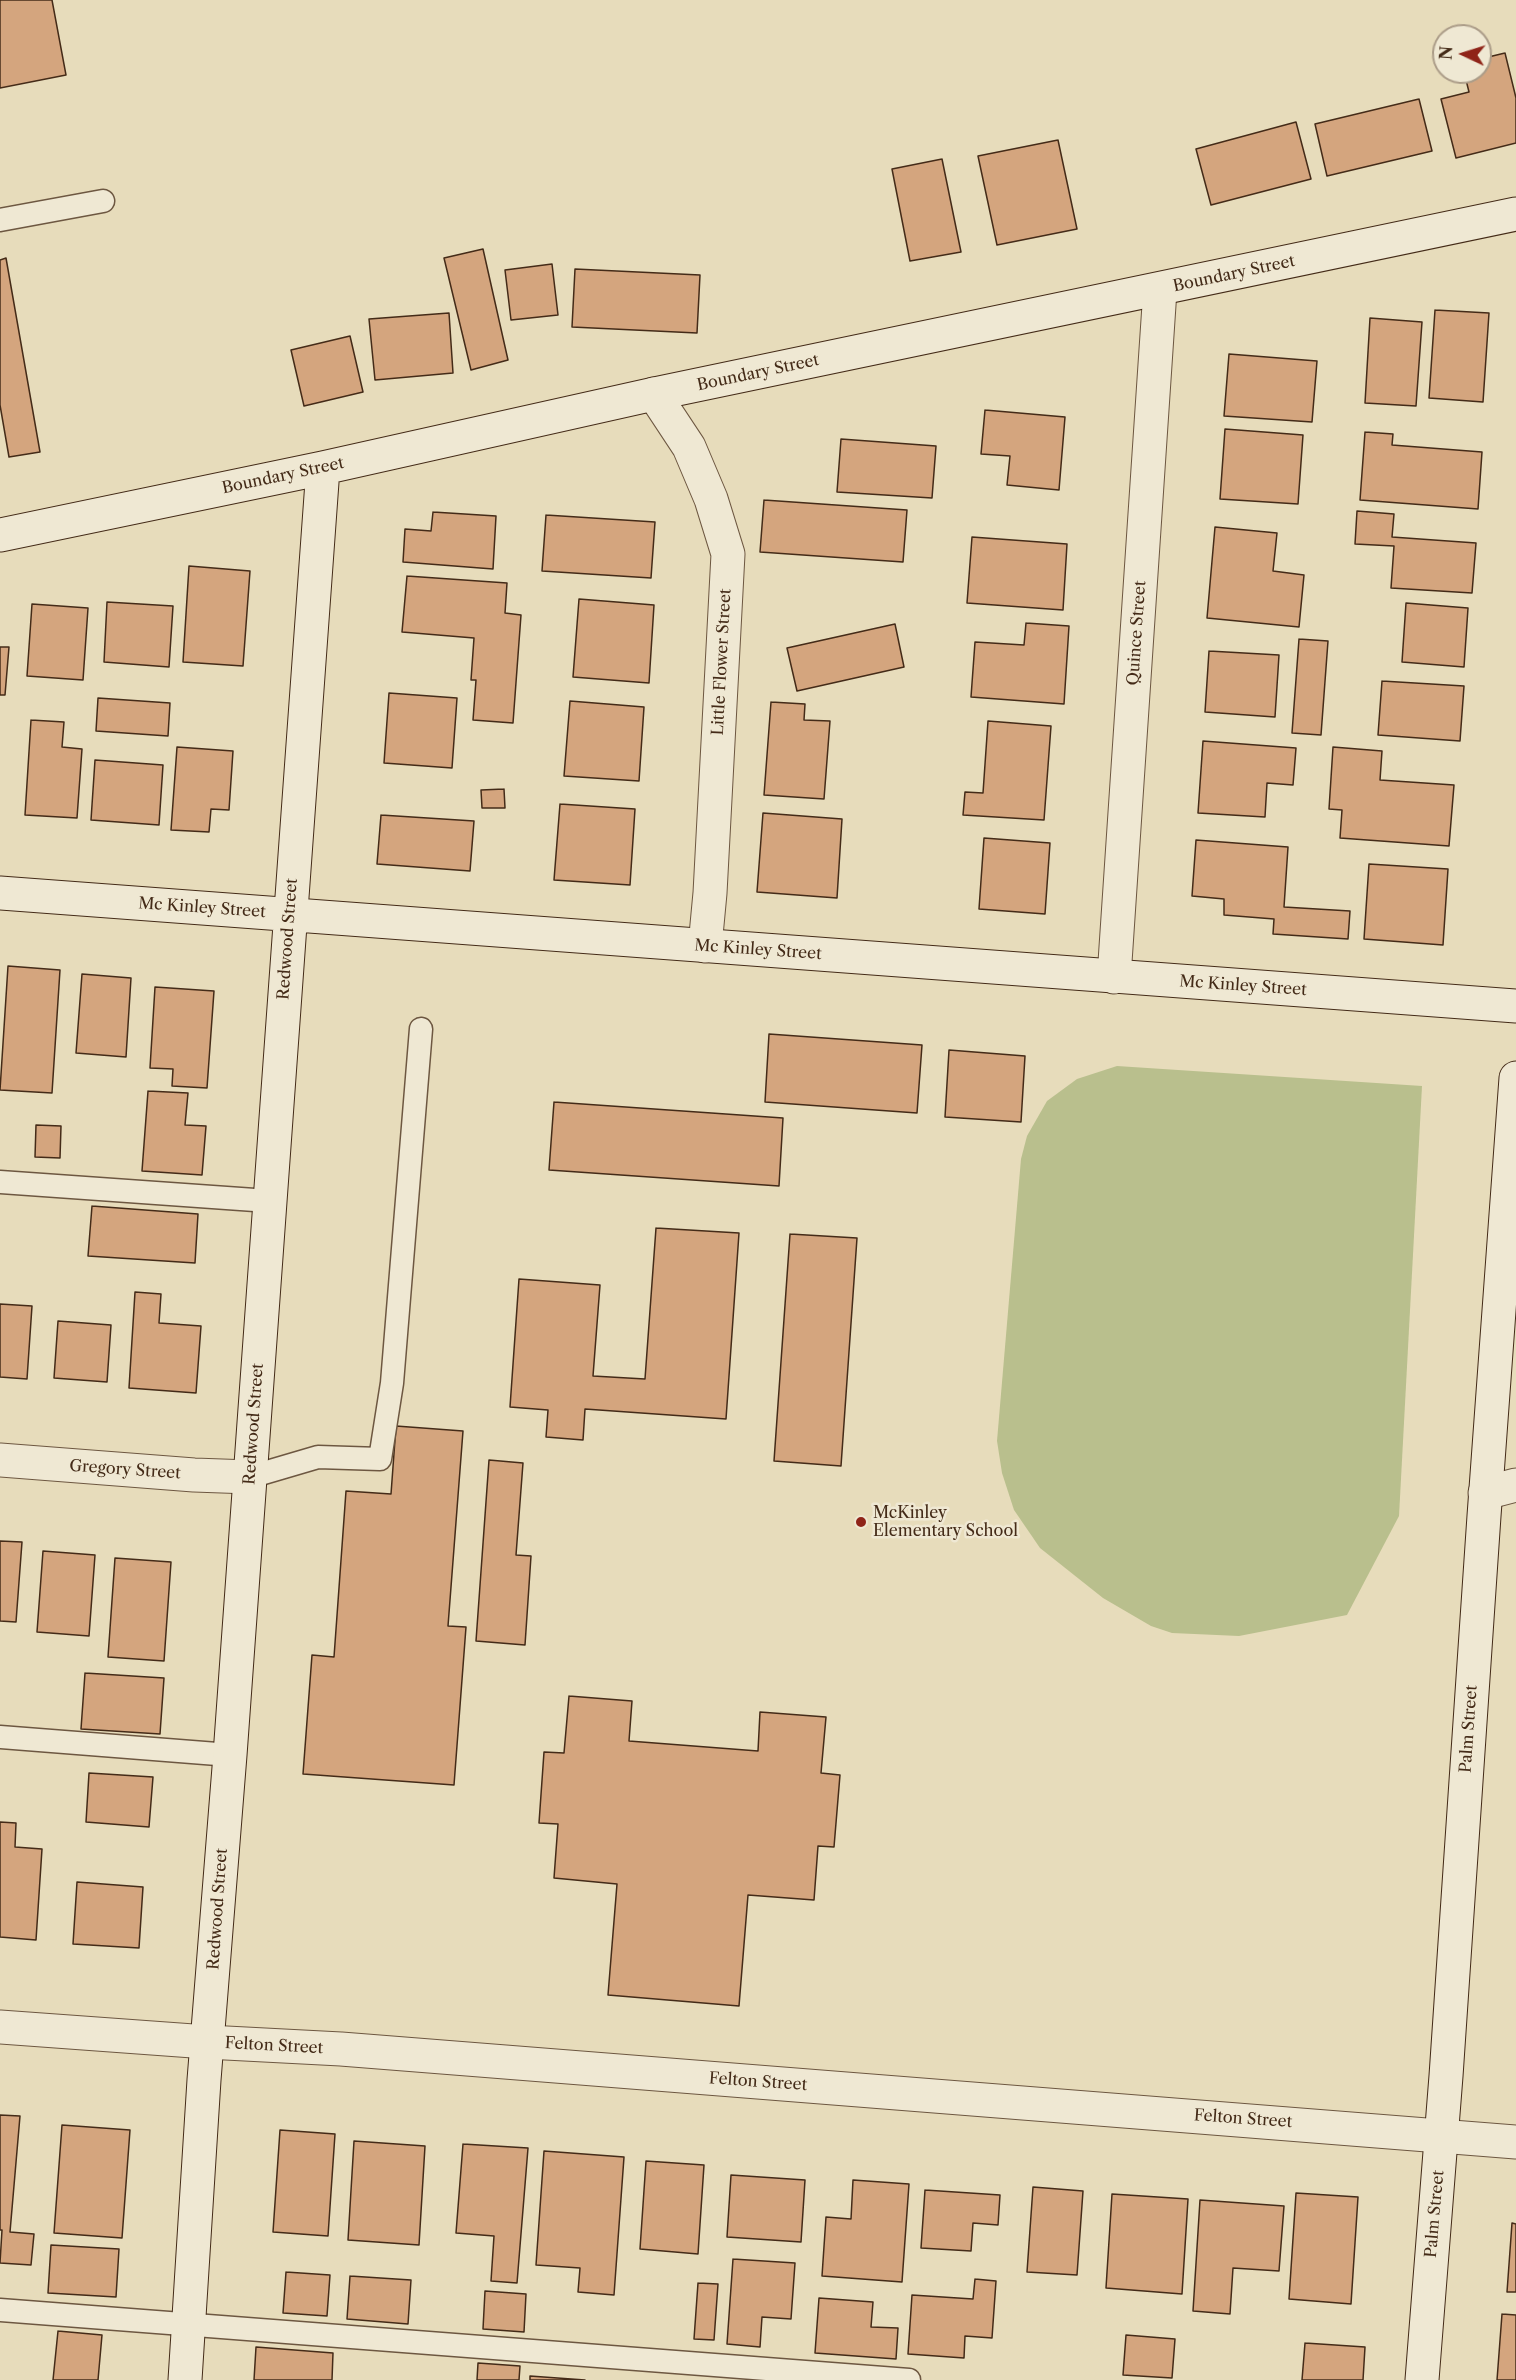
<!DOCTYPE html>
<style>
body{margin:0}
#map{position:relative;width:1516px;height:2380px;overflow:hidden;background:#e7dcbb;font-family:"Libre Caslon Text",serif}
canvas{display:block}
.north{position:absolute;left:1432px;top:24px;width:60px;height:60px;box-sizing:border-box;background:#efe8d3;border:2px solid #ab9c88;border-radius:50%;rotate:274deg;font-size:16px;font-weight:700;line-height:24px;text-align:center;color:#442b18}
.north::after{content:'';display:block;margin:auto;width:21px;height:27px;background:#8f2418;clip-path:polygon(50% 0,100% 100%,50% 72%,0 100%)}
</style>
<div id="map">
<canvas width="1516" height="2380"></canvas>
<div class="north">N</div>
</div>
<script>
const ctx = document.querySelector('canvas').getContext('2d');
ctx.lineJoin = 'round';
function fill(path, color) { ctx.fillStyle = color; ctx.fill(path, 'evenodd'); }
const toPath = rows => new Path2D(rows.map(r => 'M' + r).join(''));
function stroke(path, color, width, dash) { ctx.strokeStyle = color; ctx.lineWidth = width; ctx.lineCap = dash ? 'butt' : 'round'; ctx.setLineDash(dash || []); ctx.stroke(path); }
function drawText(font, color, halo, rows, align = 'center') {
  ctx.font = font + ' "Libre Caslon Text",serif'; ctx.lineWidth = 5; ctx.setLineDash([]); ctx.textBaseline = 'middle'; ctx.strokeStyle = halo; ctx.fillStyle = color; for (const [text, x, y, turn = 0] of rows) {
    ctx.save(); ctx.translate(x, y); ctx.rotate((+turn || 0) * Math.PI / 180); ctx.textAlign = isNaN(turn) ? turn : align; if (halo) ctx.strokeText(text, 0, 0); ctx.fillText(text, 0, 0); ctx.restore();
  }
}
fill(toPath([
 [1117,1066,1422,1086,1399,1516,1347,1615,1239,1636,1172,1633,1151,1626,1103,1598,1040,1548,1014,1510,1002,1473,997,1441,1021,1159,1027,1136,1047,1101,1077,1079]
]), '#b9bf8d');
const building = toPath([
 [0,0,52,0,66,75,0,88,0,0],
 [1505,53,1516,98,1516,143,1456,158,1441,99,1469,92,1464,72,1480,72,1480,59,1505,53],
 [1419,99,1432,151,1327,176,1315,124,1419,99],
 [1296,122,1311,179,1211,205,1196,149,1296,122],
 [1058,140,1077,229,997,245,978,156,1058,140],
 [942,159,961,252,910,261,892,169,942,159],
 [483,249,508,360,471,370,444,258,483,249],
 [6,258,40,452,9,457,0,405,0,260,6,258],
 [552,264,558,315,511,320,505,270,552,264],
 [575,269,700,275,697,333,572,327,575,269],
 [1435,310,1489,313,1483,402,1429,398,1435,310],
 [449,313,453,373,375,380,369,319,449,313],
 [1370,318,1422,322,1416,406,1365,403,1370,318],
 [350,336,363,392,304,406,291,350,350,336],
 [1229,354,1317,361,1312,422,1224,416,1229,354],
 [985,410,1065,417,1059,490,1007,485,1010,456,981,454,985,410],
 [1225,429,1303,435,1298,504,1220,499,1225,429],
 [1365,432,1393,434,1392,445,1482,452,1478,509,1360,500,1365,432],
 [841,439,936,446,932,498,837,492,841,439],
 [764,500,907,510,903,562,760,552,764,500],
 [1357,511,1394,514,1392,537,1476,543,1472,593,1391,588,1394,546,1355,544,1357,511],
 [433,512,496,516,493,569,403,562,405,529,431,531,433,512],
 [546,515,655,522,651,578,542,571,546,515],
 [1215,527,1277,533,1273,571,1304,575,1299,627,1207,618,1215,527],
 [972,537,1067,544,1063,610,967,603,972,537],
 [189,566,250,571,243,666,183,662,189,566],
 [407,576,507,583,505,613,521,615,513,723,473,720,476,680,471,680,474,638,402,632,407,576],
 [579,599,654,605,649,683,573,677,579,599],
 [107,602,173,606,169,667,104,662,107,602],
 [1406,603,1468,608,1464,667,1402,662,1406,603],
 [32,604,88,608,83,680,27,676,32,604],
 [1026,623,1069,626,1064,704,971,697,975,642,1024,645,1026,623],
 [895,624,904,667,797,691,787,648,895,624],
 [1299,639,1328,641,1321,735,1292,733,1299,639],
 [0,647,9,647,5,695,0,695,0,647],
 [1209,651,1279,655,1275,717,1205,712,1209,651],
 [1382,681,1464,686,1460,741,1378,735,1382,681],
 [389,693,457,698,452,768,384,763,389,693],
 [98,698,170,703,168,736,96,731,98,698],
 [570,701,644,707,639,781,564,776,570,701],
 [771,702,805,704,804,720,830,721,824,799,764,795,771,702],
 [31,720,64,722,62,747,82,749,77,818,25,815,31,720],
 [988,721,1051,726,1044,820,963,815,965,792,983,793,988,721],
 [1203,741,1296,748,1293,785,1267,783,1265,817,1198,813,1203,741],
 [177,747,233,751,229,810,211,809,209,832,171,830,177,747],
 [1333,747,1382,751,1380,780,1454,785,1449,846,1340,838,1342,810,1329,809,1333,747],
 [95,760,163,765,159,825,91,820,95,760],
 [504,789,505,808,482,808,481,790,504,789],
 [560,804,635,809,630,885,554,880,560,804],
 [763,813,842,819,837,898,757,892,763,813],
 [381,815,474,821,470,871,377,864,381,815],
 [984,838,1050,843,1045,914,979,909,984,838],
 [1196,840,1288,847,1284,907,1350,911,1348,939,1273,934,1274,919,1224,915,1224,899,1192,896,1196,840],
 [1369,864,1448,869,1443,945,1364,939,1369,864],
 [8,966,60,970,52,1093,0,1090,8,966],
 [82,974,131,978,126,1057,76,1053,82,974],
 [155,987,214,991,207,1088,172,1086,173,1069,150,1068,155,987],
 [769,1034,922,1045,917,1113,765,1102,769,1034],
 [949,1050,1025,1056,1021,1122,945,1117,949,1050],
 [148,1091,188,1093,185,1125,206,1126,202,1175,142,1171,148,1091],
 [554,1102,783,1118,779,1186,549,1170,554,1102],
 [36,1125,61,1126,60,1158,35,1157,36,1125],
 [92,1206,198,1214,195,1263,88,1256,92,1206],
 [656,1228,739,1233,726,1419,585,1409,583,1440,546,1437,548,1410,510,1407,519,1279,600,1285,593,1376,645,1379,656,1228],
 [790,1234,857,1238,841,1466,774,1461,790,1234],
 [135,1292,161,1294,159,1323,201,1326,196,1393,129,1388,135,1292],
 [0,1304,32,1306,27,1379,0,1377,0,1304],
 [58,1321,111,1325,107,1382,54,1378,58,1321],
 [396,1426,463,1431,448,1626,466,1627,454,1785,303,1774,312,1655,334,1657,346,1491,391,1494,396,1426],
 [489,1460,523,1463,516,1555,531,1556,525,1645,476,1641,489,1460],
 [0,1541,22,1542,16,1622,0,1621,0,1541],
 [43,1551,95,1555,89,1636,37,1632,43,1551],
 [115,1558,171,1562,164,1661,108,1657,115,1558],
 [85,1673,164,1678,160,1734,81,1729,85,1673],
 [569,1696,632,1701,629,1741,758,1751,760,1712,826,1717,821,1773,840,1775,834,1847,818,1846,814,1900,748,1895,739,2006,608,1995,617,1884,554,1878,558,1824,539,1823,544,1752,564,1753,569,1696],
 [89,1773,153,1777,149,1827,86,1822,89,1773],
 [0,1822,16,1823,15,1847,42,1849,36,1940,0,1937,0,1822],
 [77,1882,143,1887,139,1948,73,1944,77,1882],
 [0,2115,20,2116,10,2232,34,2234,31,2265,0,2263,2,2230,0,2230,0,2115],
 [62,2125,130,2130,122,2238,54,2233,62,2125],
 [280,2130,335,2134,328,2236,273,2232,280,2130],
 [354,2141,425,2146,419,2245,348,2240,354,2141],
 [463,2144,528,2148,517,2283,491,2281,494,2236,456,2233,463,2144],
 [544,2151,624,2157,614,2295,578,2292,580,2268,536,2265,544,2151],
 [646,2161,704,2165,698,2254,640,2249,646,2161],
 [731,2175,805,2180,801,2242,727,2237,731,2175],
 [853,2180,909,2184,902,2282,822,2276,826,2217,851,2219,853,2180],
 [1033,2187,1083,2191,1077,2275,1027,2272,1033,2187],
 [925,2190,1000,2195,998,2225,973,2223,971,2251,921,2248,925,2190],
 [1296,2193,1358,2197,1351,2304,1289,2299,1296,2193],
 [1112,2194,1188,2199,1182,2294,1106,2288,1112,2194],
 [1200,2200,1284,2206,1279,2271,1233,2268,1230,2314,1193,2311,1200,2200],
 [1512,2223,1516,2224,1516,2292,1507,2292,1512,2223],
 [51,2245,119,2249,116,2297,48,2293,51,2245],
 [733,2259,795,2263,791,2319,762,2317,760,2347,727,2344,733,2259],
 [286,2272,330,2275,327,2316,283,2313,286,2272],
 [350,2276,411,2280,408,2324,347,2319,350,2276],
 [975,2279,996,2281,992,2338,965,2336,964,2358,908,2354,912,2295,973,2299,975,2279],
 [698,2283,718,2284,714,2340,694,2339,698,2283],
 [485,2291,526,2294,524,2332,483,2329,485,2291],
 [819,2298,873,2302,871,2327,898,2328,896,2359,815,2353,819,2298],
 [1502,2314,1516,2315,1516,2380,1497,2380,1502,2314],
 [58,2331,102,2335,98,2380,53,2380,58,2331],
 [1126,2335,1175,2339,1172,2378,1123,2375,1126,2335],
 [1305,2343,1365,2347,1363,2380,1302,2380,1305,2343],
 [256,2347,333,2353,332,2380,254,2380,256,2347],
 [478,2363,520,2366,519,2380,477,2380,478,2363],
 [530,2376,585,2380,530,2380,530,2376]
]);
fill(building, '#d4a57e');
stroke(building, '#442b18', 1.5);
const lane = toPath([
 [0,220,103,201],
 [0,1182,269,1201],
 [250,1477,318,1457,380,1459,392,1383,421,1029],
 [0,1737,230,1755],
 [0,2310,909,2380]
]);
const street = toPath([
 [654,394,689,447,711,499,728,554,710,893,705,946],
 [1114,977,1160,290],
 [0,1460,194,1475,250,1477],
 [1485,1493,1516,1485],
 [0,2027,207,2042,341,2049,1516,2142]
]);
const secondary = toPath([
 [0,535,323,468,654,394,1516,214],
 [0,893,1516,1006],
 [185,2380,204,2080,230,1755,323,468],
 [1422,2380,1446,2076,1484,1516,1516,1078]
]);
stroke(lane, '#6d5741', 25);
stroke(street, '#6d5741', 35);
stroke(secondary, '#442b18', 35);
stroke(lane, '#efe8d3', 22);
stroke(street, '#efe8d3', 33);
stroke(secondary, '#efe8d3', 33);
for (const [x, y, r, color] of [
 [861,1522,6,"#8f2418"]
]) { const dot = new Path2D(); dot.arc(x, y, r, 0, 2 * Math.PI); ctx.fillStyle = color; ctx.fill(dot); stroke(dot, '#efe8d3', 2); }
drawText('16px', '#442b18', '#efe8d3', [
 ["Boundary Street",1234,274,-12],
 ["Boundary Street",758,373,-12],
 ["Boundary Street",283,476,-12],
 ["Quince Street",1137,633,-86],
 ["Little Flower Street",722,662,-87],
 ["Mc Kinley Street",202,908,4],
 ["Redwood Street",288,939,-86],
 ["Mc Kinley Street",758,950,4],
 ["Mc Kinley Street",1243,986,4],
 ["Redwood Street",254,1424,-86],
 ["Gregory Street",125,1470,4],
 ["Palm Street",1469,1729,-86],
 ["Redwood Street",218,1909,-86],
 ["Felton Street",274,2046,3],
 ["Felton Street",758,2082,4],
 ["Felton Street",1243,2119,4],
 ["Palm Street",1435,2214,-85]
]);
drawText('16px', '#442b18', '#efe8d3', [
 ["McKinley",873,1513],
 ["Elementary School",873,1531]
], 'left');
</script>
